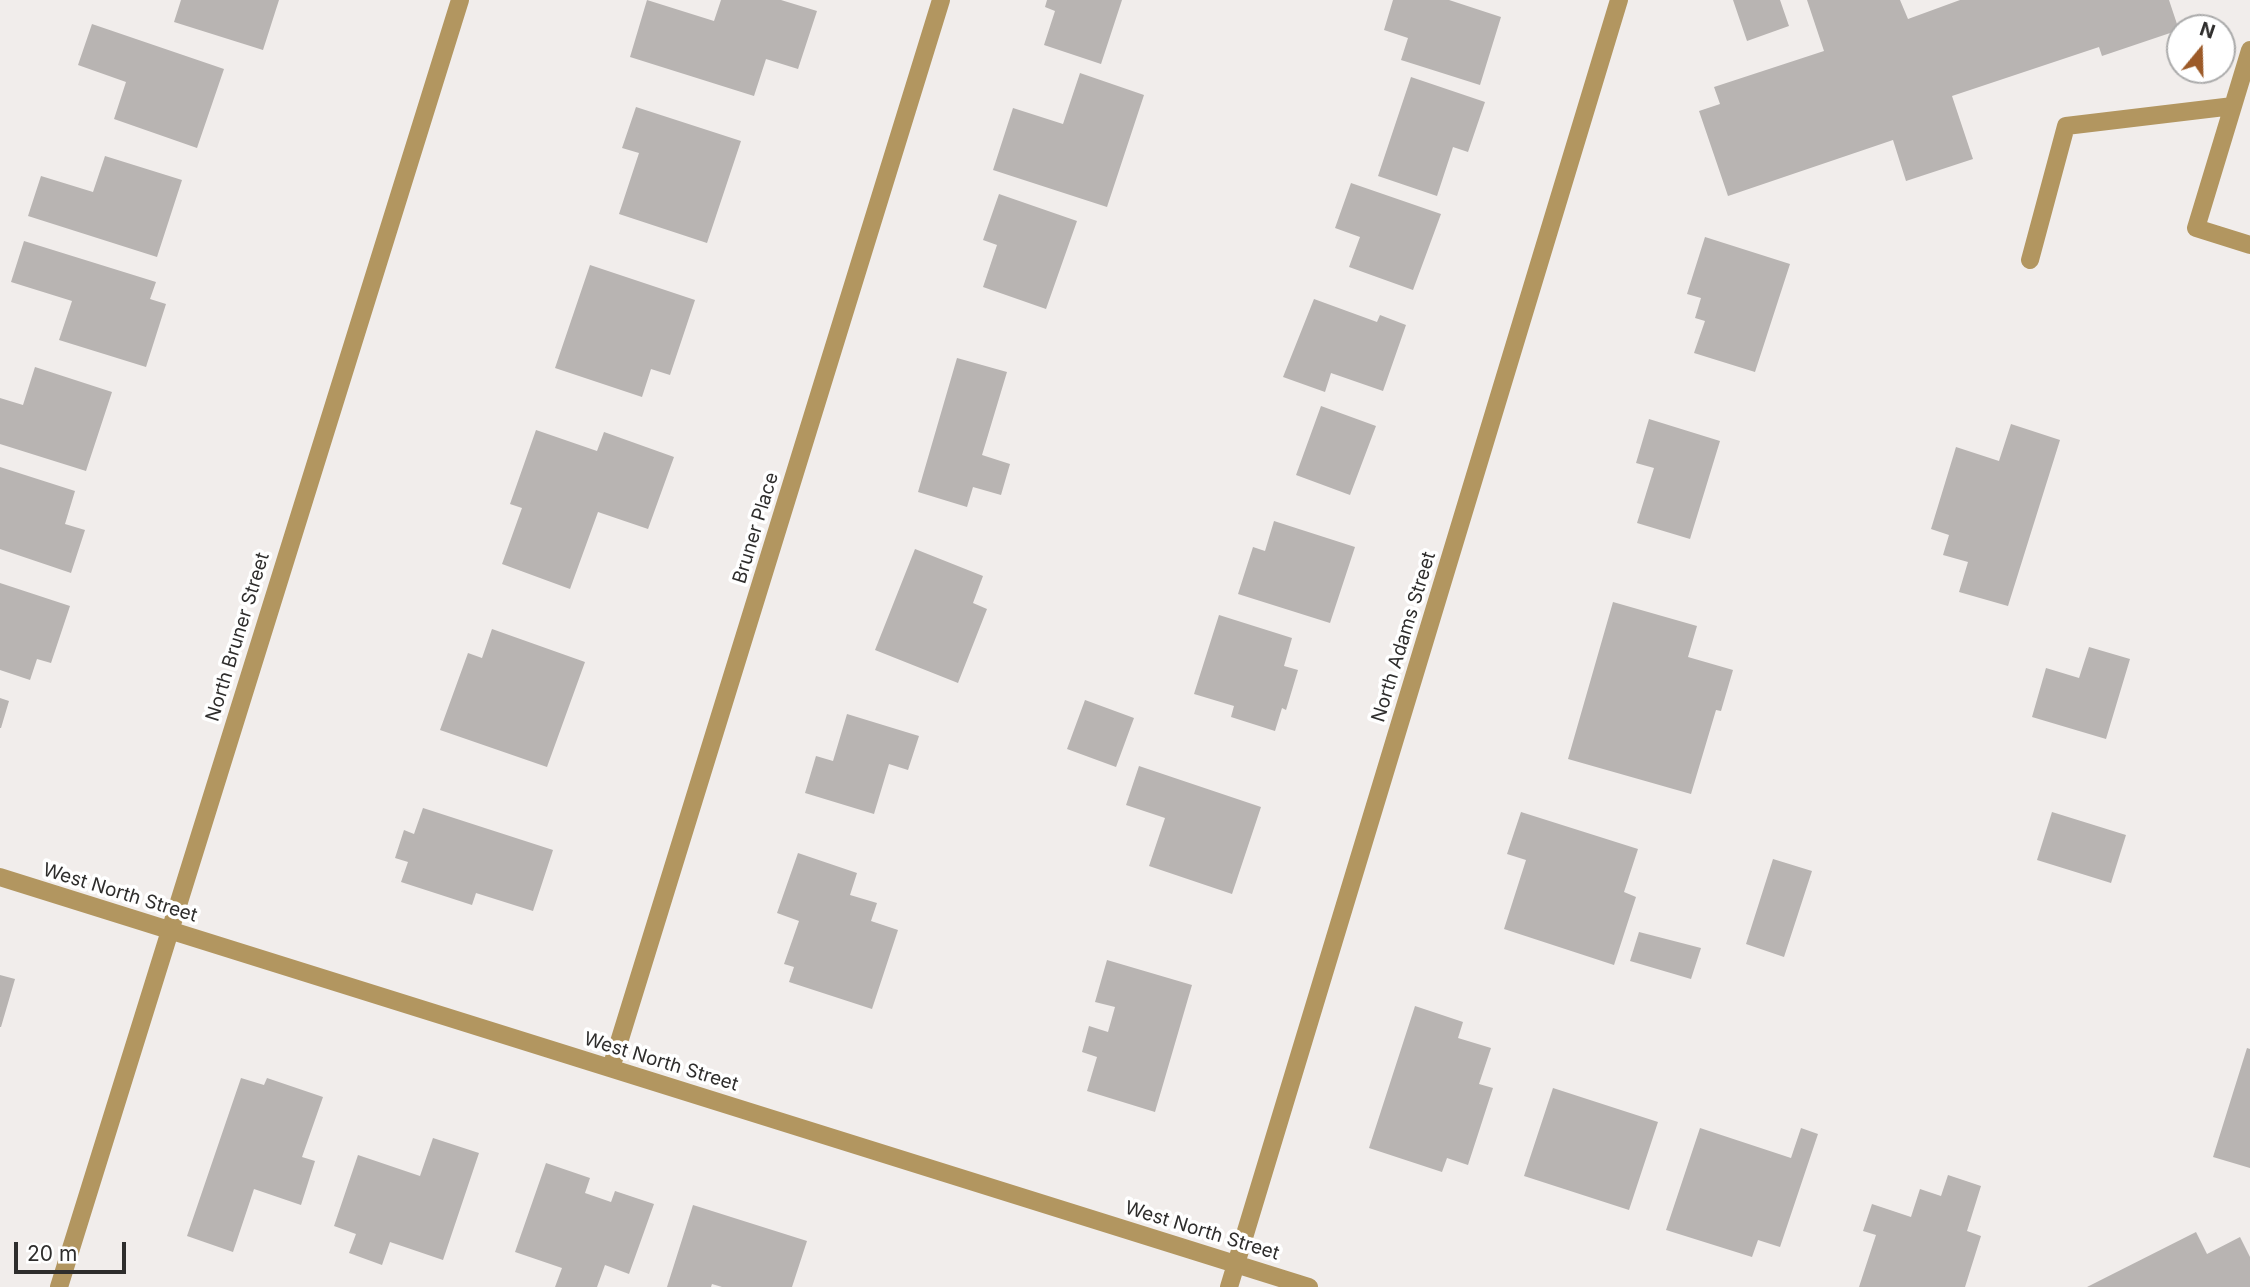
<!DOCTYPE html>
<style>
body{margin:0}
#map{position:relative;width:2250px;height:1287px;overflow:hidden;background:#f1edeb;font-family:Inter,sans-serif}
canvas{display:block}
.north{position:absolute;left:2166px;top:14px;width:70px;height:70px;box-sizing:border-box;background:#fff;border:2px solid #ababab;border-radius:50%;rotate:19deg;font-size:19px;font-weight:700;line-height:28px;text-align:center;color:#2e2d2c}
.north::after{content:'';display:block;margin:auto;width:24px;height:32px;background:#9c5a28;clip-path:polygon(50% 0,100% 100%,50% 72%,0 100%)}
.scale{position:absolute;left:14px;top:1242px;width:112px;height:32px;box-sizing:border-box;border:4px solid #2e2d2c;border-top:0;padding-left:9px;font-size:21px;line-height:24px;white-space:nowrap;color:#2e2d2c;-webkit-text-stroke:5px #fff;paint-order:stroke}
</style>
<div id="map">
<canvas width="2250" height="1287"></canvas>
<div class="north">N</div>
<div class="scale">20 m</div>
</div>
<script>
const ctx = document.querySelector('canvas').getContext('2d');
ctx.lineJoin = 'round';
function fill(path, color) { ctx.fillStyle = color; ctx.fill(path, 'evenodd'); }
const toPath = rows => new Path2D(rows.map(r => 'M' + r).join(''));
function stroke(path, color, width, dash) { ctx.strokeStyle = color; ctx.lineWidth = width; ctx.lineCap = dash ? 'butt' : 'round'; ctx.setLineDash(dash || []); ctx.stroke(path); }
function drawText(font, color, halo, rows, align = 'center') {
  ctx.font = font + ' Inter,sans-serif'; ctx.lineWidth = 7; ctx.setLineDash([]); ctx.textBaseline = 'middle'; ctx.strokeStyle = halo; ctx.fillStyle = color; for (const [text, x, y, turn = 0] of rows) {
    ctx.save(); ctx.translate(x, y); ctx.rotate((+turn || 0) * Math.PI / 180); ctx.textAlign = isNaN(turn) ? turn : align; if (halo) ctx.strokeText(text, 0, 0); ctx.fillText(text, 0, 0); ctx.restore();
  }
}
fill(toPath([
 [181,0,279,0,263,50,174,22],
 [647,0,714,21,721,0,781,0,817,11,798,69,766,59,754,96,630,57],
 [1047,0,1122,0,1101,64,1044,45,1055,11,1045,7],
 [1393,0,1449,0,1501,17,1480,85,1401,60,1408,38,1384,30],
 [1733,0,1780,0,1789,26,1747,41],
 [1807,0,1900,0,1908,19,1960,0,2169,0,2179,30,2102,56,2099,47,1952,96,1973,159,1906,181,1893,140,1728,196,1699,111,1720,104,1714,87,1824,51],
 [92,24,224,69,197,148,114,119,126,82,78,65],
 [1080,73,1144,95,1107,207,993,170,1013,108,1063,124],
 [1411,77,1485,102,1468,152,1453,147,1437,196,1378,176],
 [636,107,741,141,707,243,619,214,639,153,622,148],
 [105,156,182,180,157,257,28,216,41,176,93,192],
 [1351,183,1441,214,1413,290,1349,267,1360,237,1335,228],
 [999,194,1077,221,1046,309,983,287,997,245,983,240],
 [1705,237,1790,264,1755,372,1694,353,1705,321,1695,318,1701,298,1687,294],
 [24,241,156,282,150,299,166,304,146,367,59,340,72,301,11,282],
 [590,265,695,300,670,375,651,369,642,397,555,368],
 [1314,299,1377,322,1380,315,1406,325,1383,391,1331,373,1325,392,1283,377],
 [957,358,1007,372,982,455,1010,464,1001,495,973,487,967,507,918,492],
 [35,367,112,392,86,471,0,444,0,398,23,405],
 [1321,406,1376,426,1350,495,1296,475],
 [1649,419,1720,441,1690,539,1637,523,1654,468,1636,463],
 [2011,424,2060,440,2008,606,1959,592,1968,562,1943,555,1949,535,1931,529,1956,447,1999,461],
 [536,430,597,451,604,432,674,457,648,529,598,512,570,589,502,564,522,508,510,504],
 [0,467,75,491,65,524,85,530,71,573,0,549],
 [1274,521,1355,547,1330,623,1238,594,1253,547,1265,551],
 [915,549,983,576,973,603,987,609,958,683,875,650],
 [0,583,70,606,51,663,37,659,30,680,0,670],
 [1613,602,1697,626,1688,657,1733,670,1721,711,1716,710,1691,794,1568,759],
 [1219,615,1292,638,1284,666,1298,670,1286,710,1282,708,1275,731,1231,717,1234,706,1194,694],
 [492,629,585,662,547,767,440,730,468,653,482,658],
 [2089,647,2130,659,2106,739,2032,717,2046,668,2079,678],
 [0,698,9,701,1,728,0,728],
 [1085,700,1134,718,1116,767,1067,749],
 [847,714,919,736,908,770,889,764,874,814,805,793,816,756,833,761],
 [1139,766,1261,807,1232,894,1149,866,1165,818,1126,805],
 [423,808,553,850,533,911,476,893,472,905,401,882,408,862,395,858,404,830,414,834],
 [1521,812,1638,849,1624,892,1636,897,1614,965,1504,929,1526,860,1507,854],
 [2052,812,2126,835,2111,883,2037,860],
 [798,853,857,873,850,895,877,903,871,921,898,930,872,1009,789,982,794,967,784,964,799,921,777,913],
 [1773,859,1812,871,1784,957,1746,944],
 [1639,932,1701,948,1691,979,1630,961],
 [1107,960,1192,985,1155,1112,1087,1091,1097,1057,1082,1052,1089,1026,1108,1032,1115,1007,1095,1002],
 [0,975,15,979,1,1027,0,1027],
 [1415,1006,1463,1022,1458,1038,1491,1048,1479,1084,1493,1088,1468,1165,1447,1158,1442,1172,1369,1148],
 [2247,1048,2250,1049,2250,1168,2213,1157],
 [241,1078,264,1085,267,1078,323,1097,302,1157,315,1161,301,1205,254,1189,233,1252,187,1236],
 [1553,1088,1658,1122,1629,1210,1524,1176],
 [1700,1128,1791,1158,1801,1128,1818,1134,1780,1247,1758,1240,1752,1257,1666,1230],
 [433,1138,479,1153,443,1260,390,1242,382,1265,349,1253,356,1234,334,1226,358,1155,420,1176],
 [546,1163,590,1178,585,1193,611,1202,615,1191,654,1204,629,1274,605,1265,597,1287,555,1287,562,1268,515,1252],
 [1948,1175,1981,1186,1967,1231,1981,1236,1965,1287,1859,1287,1876,1235,1863,1231,1872,1204,1911,1217,1920,1189,1941,1196],
 [693,1205,807,1241,792,1287,722,1287,712,1284,711,1287,667,1287],
 [2196,1232,2207,1254,2240,1237,2250,1257,2250,1287,2087,1287]
]), '#b8b4b2');
stroke(toPath([
 [2250,50,2196,228,2250,245],
 [2030,260,2066,126,2233,106],
 [0,877,1309,1287],
 [611,1068,941,0],
 [59,1287,460,0],
 [1229,1287,1619,0]
]), '#b29660', 18);
drawText('19px', '#2e2d2c', '#fff', [
 ["Bruner Place",756,528,-73],
 ["North Bruner Street",238,637,-73],
 ["North Adams Street",1404,637,-73],
 ["West North Street",120,893,17],
 ["West North Street",661,1062,17],
 ["West North Street",1202,1231,17]
]);
</script>
